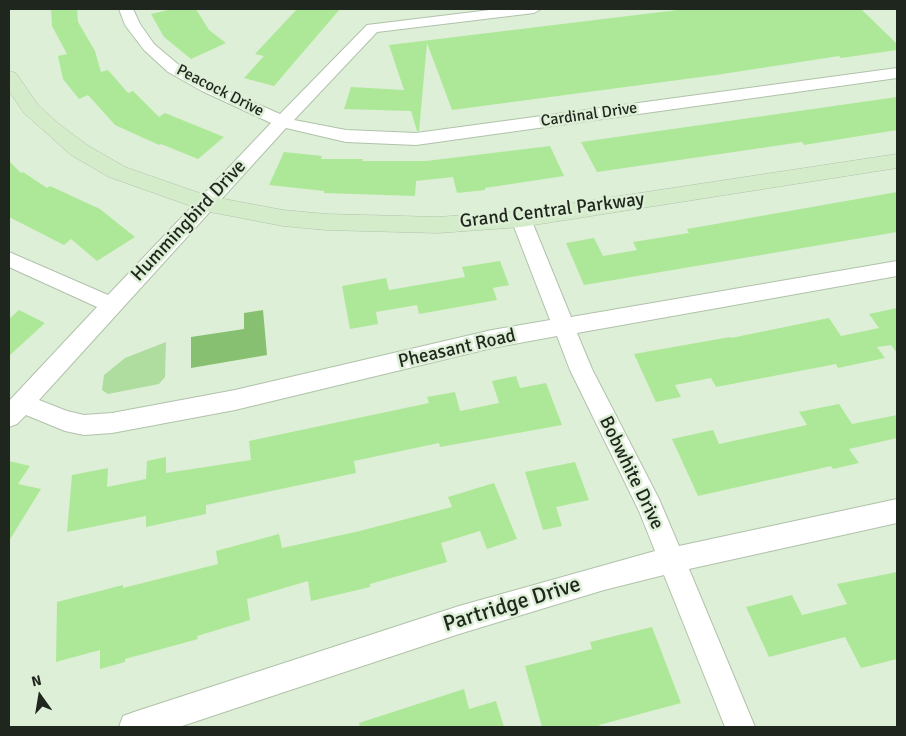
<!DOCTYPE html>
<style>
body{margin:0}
#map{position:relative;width:906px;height:736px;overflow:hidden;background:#ddefd6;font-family:Signika,sans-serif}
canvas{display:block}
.frame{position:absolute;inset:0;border:10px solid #1f261d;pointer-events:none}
.north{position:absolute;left:15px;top:671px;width:50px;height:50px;-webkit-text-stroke:4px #ddefd6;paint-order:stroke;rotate:347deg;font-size:14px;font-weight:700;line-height:20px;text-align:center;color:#1f261d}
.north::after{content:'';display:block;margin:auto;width:18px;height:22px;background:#1f261d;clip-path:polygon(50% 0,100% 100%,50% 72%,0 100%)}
</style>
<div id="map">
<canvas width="906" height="736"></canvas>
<div class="frame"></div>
<div class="north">N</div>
</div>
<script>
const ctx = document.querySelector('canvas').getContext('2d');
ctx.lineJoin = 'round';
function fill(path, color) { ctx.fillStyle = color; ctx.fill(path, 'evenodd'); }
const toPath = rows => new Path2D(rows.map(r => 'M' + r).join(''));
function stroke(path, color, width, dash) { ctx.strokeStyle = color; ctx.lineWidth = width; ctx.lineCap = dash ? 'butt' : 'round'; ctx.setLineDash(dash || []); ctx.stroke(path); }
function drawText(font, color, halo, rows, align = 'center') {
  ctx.font = font + ' Signika,sans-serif'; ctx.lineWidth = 5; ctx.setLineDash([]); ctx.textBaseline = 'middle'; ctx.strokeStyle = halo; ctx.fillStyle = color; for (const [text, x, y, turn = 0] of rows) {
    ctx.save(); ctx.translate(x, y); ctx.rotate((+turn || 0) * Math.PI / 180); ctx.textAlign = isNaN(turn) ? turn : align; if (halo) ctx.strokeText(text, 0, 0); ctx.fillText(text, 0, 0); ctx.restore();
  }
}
fill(toPath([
 [166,342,165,377,159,384,108,394,102,390,104,375,125,358]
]), '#afdc9f');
fill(toPath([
 [263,310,267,355,191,368,191,337,244,329,244,313]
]), '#87c071');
fill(toPath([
 [51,9,77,9,78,22,95,51,101,72,108,70,128,93,133,91,159,117,165,113,224,137,198,159,161,144,159,145,115,125,88,95,79,99,63,79,58,56,67,54,52,26],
 [172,9,196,9,209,30,226,43,191,59,164,37,151,14],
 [297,9,340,9,274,86,244,78,264,56,255,54],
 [686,9,861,9,897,44,897,50,841,58,839,56,716,75,452,110,427,43,419,131,417,131,411,111,344,109,351,87,404,90,389,45],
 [897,97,897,130,804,145,802,142,597,172,581,142],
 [550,146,564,176,485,188,485,190,457,193,453,177,416,181,415,196,324,193,324,191,269,185,284,152,322,156,321,159,363,159,362,161,426,161],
 [9,161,21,173,23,172,47,188,50,186,100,209,135,237,97,261,71,239,64,245,9,217],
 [897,192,897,232,584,285,566,243,594,238,603,256,637,250,633,242,689,233,687,229],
 [500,261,509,285,493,288,497,300,419,314,417,305,376,312,378,324,350,329,342,286,386,278,389,290,465,277,462,267],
 [897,308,897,353,891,345,877,347,885,358,838,368,836,364,716,387,711,378,675,385,681,397,656,402,634,354,730,337,731,338,829,318,841,336,879,328,869,314],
 [19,310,45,323,9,356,9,319],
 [516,376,520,388,546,383,562,425,440,447,439,443,354,461,356,473,206,505,206,514,146,527,146,516,67,532,72,475,108,468,107,487,146,479,147,461,166,457,166,473,251,460,249,441,429,403,427,397,455,392,460,411,499,403,492,381],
 [839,404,852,424,897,415,897,438,849,449,859,463,833,469,831,466,698,496,672,439,713,430,719,444,807,425,799,412],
 [9,461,30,466,18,484,41,489,9,541],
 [575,462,589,500,556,507,562,526,543,530,525,472],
 [494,483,517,539,487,549,480,531,441,543,447,562,370,584,370,587,311,601,308,581,247,599,250,620,197,636,198,639,125,659,125,662,100,669,100,650,56,662,57,602,123,585,123,588,218,564,216,551,279,534,282,548,360,531,452,507,448,497],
 [897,572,897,659,861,668,845,637,769,657,746,607,792,595,802,615,847,604,837,584],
 [652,627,681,703,599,725,600,727,542,727,525,666,592,649,590,642],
 [464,689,469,709,496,701,504,727,360,727,359,723]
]), '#ade898');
const street = toPath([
 [119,9,133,9,140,24,154,44,180,66,214,85,280,114,367,25,498,9,541,9,534,13,377,32,294,120,346,130,416,133,897,68,897,78,416,145,346,142,286,128,39,400,67,411,84,415,112,413,235,390,492,330,550,320,511,219,514,214,521,212,528,214,531,219,571,317,897,261,897,276,577,333,592,369,659,499,679,546,897,499,897,523,689,569,755,727,725,727,664,575,604,590,459,634,179,727,119,727,123,716,134,712,459,606,655,551,639,511,570,370,557,336,492,348,235,410,112,433,84,435,65,431,26,415,17,424,9,427,9,401,97,307,9,267,9,252,108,295,271,123,202,91,168,72,144,50,125,25,119,9]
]);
const secondary = toPath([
 [9,71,16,73,38,105,59,124,87,145,125,167,208,196,283,210,326,214,438,217,521,211,897,154,897,168,521,227,438,233,326,230,283,226,205,211,109,177,71,155,24,113,9,91,9,71]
]);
stroke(street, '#b0c2aa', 2);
stroke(secondary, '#b0c2aa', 1);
fill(street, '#fff');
fill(secondary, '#d5eccb');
drawText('16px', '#1f261d', '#ddefd6', [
 ["Peacock Drive",220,91,27],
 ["Cardinal Drive",589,115,-8]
]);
drawText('19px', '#1f261d', '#ddefd6', [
 ["Grand Central Parkway",552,211,-7],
 ["Hummingbird Drive",189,221,-47],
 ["Pheasant Road",457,349,-13],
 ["Bobwhite Drive",631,473,64]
]);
drawText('22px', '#1f261d', '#ddefd6', [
 ["Partridge Drive",512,605,-17]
]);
</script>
